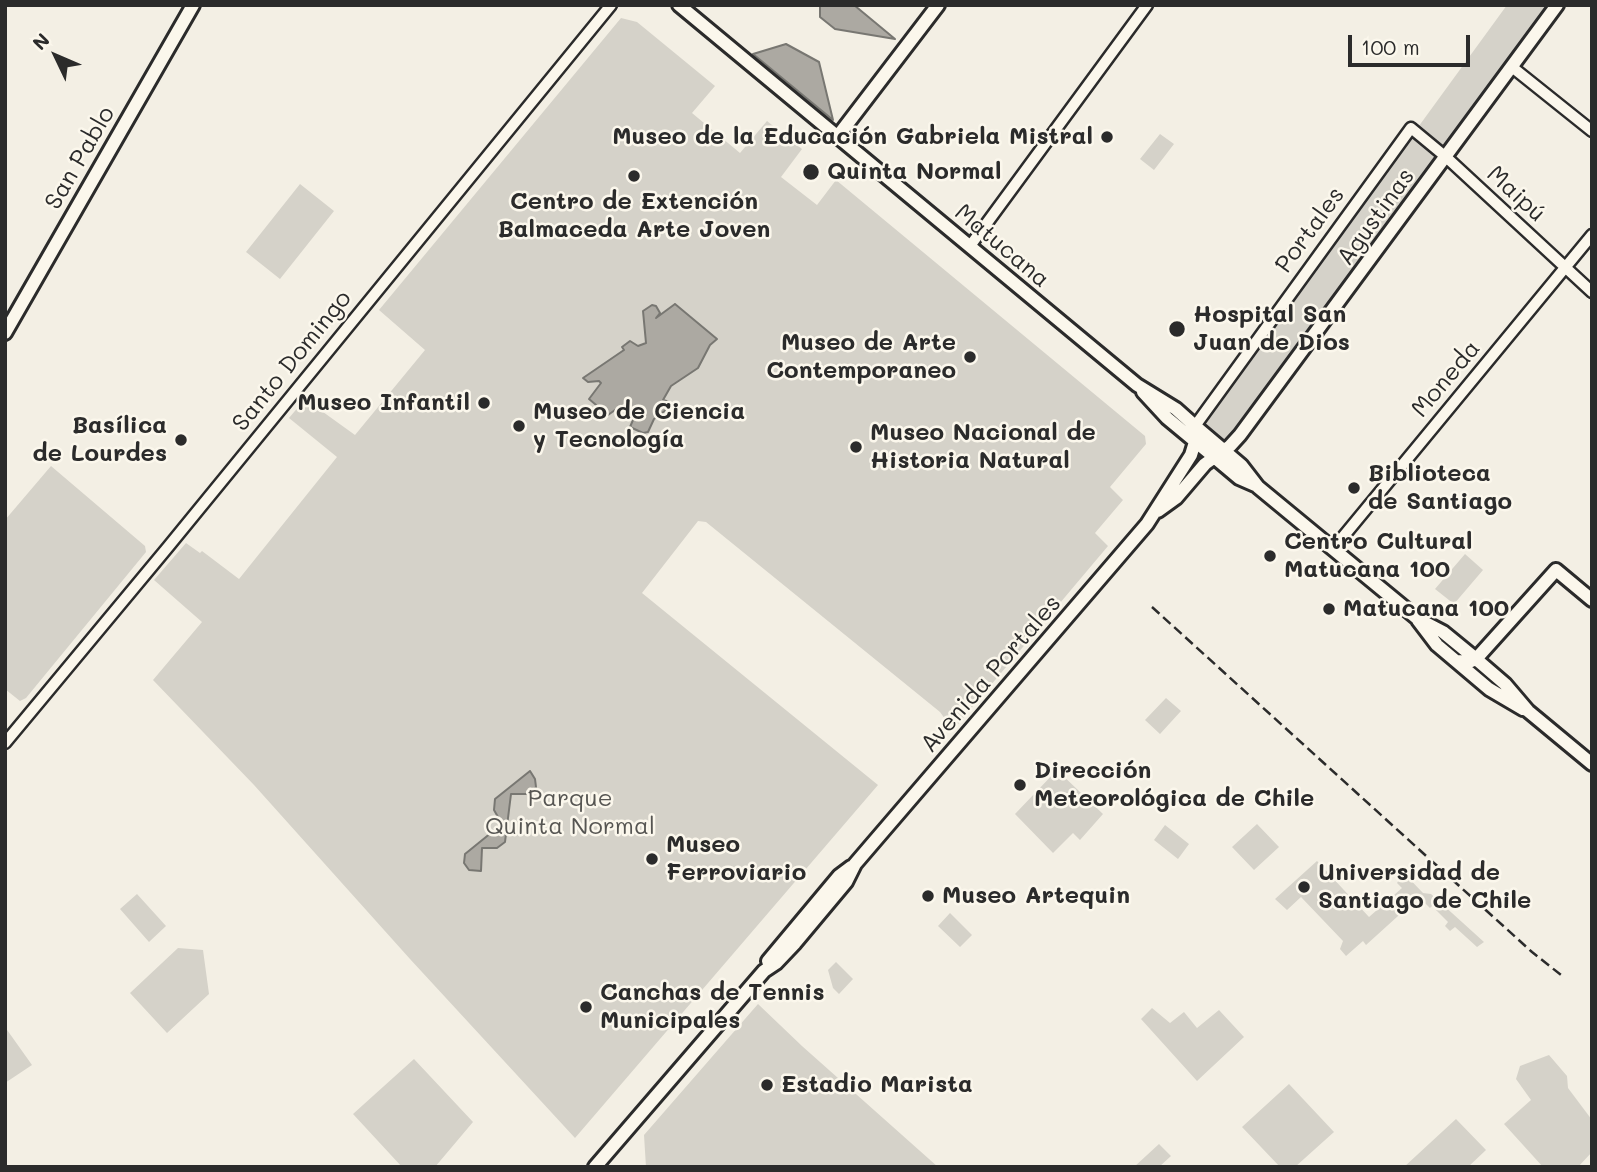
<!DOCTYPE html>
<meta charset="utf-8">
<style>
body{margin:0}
#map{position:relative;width:1597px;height:1172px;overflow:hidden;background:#f3efe4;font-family:Mali,sans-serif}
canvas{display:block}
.frame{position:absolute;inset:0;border:7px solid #2b2b2b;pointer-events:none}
.north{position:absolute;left:21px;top:21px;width:70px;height:70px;-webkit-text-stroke:5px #fbf7ec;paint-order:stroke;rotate:314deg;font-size:19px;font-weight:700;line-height:28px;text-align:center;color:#2b2b2b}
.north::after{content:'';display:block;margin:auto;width:24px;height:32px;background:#2b2b2b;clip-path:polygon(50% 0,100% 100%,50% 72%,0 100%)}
.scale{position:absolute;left:1348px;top:35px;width:122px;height:32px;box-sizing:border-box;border:4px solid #2b2b2b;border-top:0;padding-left:9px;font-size:21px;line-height:24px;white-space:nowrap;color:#2b2b2b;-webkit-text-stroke:5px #fbf7ec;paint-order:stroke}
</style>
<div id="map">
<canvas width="1597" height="1172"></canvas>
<div class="frame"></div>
<div class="north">N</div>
<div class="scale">100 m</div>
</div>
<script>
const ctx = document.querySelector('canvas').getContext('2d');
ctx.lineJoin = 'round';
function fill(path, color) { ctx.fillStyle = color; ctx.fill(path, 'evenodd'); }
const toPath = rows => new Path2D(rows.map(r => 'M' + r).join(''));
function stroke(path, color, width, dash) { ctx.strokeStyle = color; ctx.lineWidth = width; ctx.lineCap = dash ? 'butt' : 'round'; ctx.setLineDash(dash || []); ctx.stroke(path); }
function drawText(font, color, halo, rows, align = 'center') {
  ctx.font = font + ' Mali,sans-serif'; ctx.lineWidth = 5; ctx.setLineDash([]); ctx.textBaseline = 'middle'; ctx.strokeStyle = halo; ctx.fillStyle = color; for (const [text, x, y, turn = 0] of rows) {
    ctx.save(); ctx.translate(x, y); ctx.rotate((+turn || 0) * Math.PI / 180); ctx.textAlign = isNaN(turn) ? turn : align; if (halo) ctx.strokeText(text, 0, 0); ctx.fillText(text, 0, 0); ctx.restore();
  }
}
fill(toPath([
 [1507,5,1551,5,1226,445,1202,424],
 [621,18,637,22,715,86,692,113,740,153,767,121,802,149,781,177,817,205,836,180,1145,436,1146,444,1110,487,1123,500,1095,533,1108,546,953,730,940,712,706,522,698,521,642,593,878,785,575,1138,410,959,254,785,153,680,202,622,154,580,186,543,200,553,202,551,239,579,337,457,289,418,305,399,355,435,425,350,379,310],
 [1160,134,1174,144,1154,170,1140,159],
 [300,184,334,211,280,279,246,252],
 [51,466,145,546,146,552,26,698,20,701,5,689,5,520],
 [1465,554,1483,570,1454,604,1435,589],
 [1166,698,1181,711,1160,734,1145,720],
 [1057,770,1103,814,1080,840,1073,833,1053,853,1015,814],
 [1257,824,1279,847,1254,870,1232,847],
 [1165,825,1189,844,1178,859,1154,840],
 [1317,861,1369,917,1402,888,1397,883,1399,880,1393,874,1399,868,1423,893,1431,894,1484,942,1477,947,1455,927,1450,931,1445,926,1448,922,1432,906,1430,908,1419,897,1366,945,1363,941,1346,956,1340,949,1343,941,1301,897,1287,910,1275,899],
 [137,894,166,926,149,942,120,909],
 [950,913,972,935,960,947,938,926],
 [178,948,203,950,209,994,167,1033,130,993],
 [836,962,853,979,839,994,833,988,828,970],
 [758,1004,802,1046,938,1167,646,1167,644,1135],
 [1152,1008,1170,1023,1184,1012,1197,1028,1219,1010,1244,1037,1197,1081,1141,1019],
 [5,1027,32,1065,5,1083],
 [1549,1055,1567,1076,1568,1088,1592,1120,1592,1152,1578,1167,1543,1167,1504,1124,1531,1100,1516,1079,1520,1066],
 [414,1059,473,1122,435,1167,402,1167,353,1114],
 [1289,1084,1334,1132,1295,1167,1280,1167,1242,1127],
 [1456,1119,1486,1150,1468,1167,1404,1167],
 [1159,1144,1171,1156,1159,1167,1134,1167]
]), '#d5d2c9');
const water = toPath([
 [820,5,854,5,895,39,835,29,820,17,820,5],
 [786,44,819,62,833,120,753,54,786,44],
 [675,304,717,339,710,345,698,368,671,386,663,400,670,402,666,410,654,419,648,432,643,433,630,427,633,420,622,405,608,415,589,399,601,383,599,381,588,382,583,378,624,350,622,347,630,341,638,346,646,343,643,311,652,305,656,306,660,313,656,318,675,304],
 [530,771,535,779,536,787,528,794,511,794,505,842,497,848,482,848,481,871,469,870,464,863,465,854,502,824,494,810,495,799,530,771]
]);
fill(water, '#aca9a2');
stroke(water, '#787772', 2);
const minor = toPath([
 [1512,67,1592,131],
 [970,246,1147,5],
 [1195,426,1411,128,1446,157,1592,292],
 [1333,549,1592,235],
 [5,743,168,547,611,5]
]);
const major = toPath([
 [679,5,1137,385,1176,409,1195,426,1241,465,1258,487,1418,619,1443,632,1476,659,1505,684,1528,711,1592,764],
 [838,136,938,5],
 [5,333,193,5],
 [1143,392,1167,418,1214,457,1239,478,1255,485],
 [1158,511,1176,498,1205,464,1230,446,1240,435,1557,5],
 [1418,620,1437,645,1489,689,1523,709],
 [1457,661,1469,662,1476,659,1556,570,1592,600],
 [768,961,839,876,851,867],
 [595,1167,764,971,776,963,795,943,846,882,855,864,873,843,1147,524,1191,455,1195,442,1195,426]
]);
stroke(minor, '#2b2b2b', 15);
stroke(major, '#2b2b2b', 18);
stroke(minor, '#fbf7ec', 10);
stroke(major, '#fbf7ec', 12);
stroke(toPath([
 [1152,607,1532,952,1561,975]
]), '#2b2b2b', 2.5, [10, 5]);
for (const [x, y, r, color] of [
 [1107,137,7,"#2b2b2b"],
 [811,172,9,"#2b2b2b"],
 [634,176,7,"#2b2b2b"],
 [1177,329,9,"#2b2b2b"],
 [970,357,7,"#2b2b2b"],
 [484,403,7,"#2b2b2b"],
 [519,426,7,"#2b2b2b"],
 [181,440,7,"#2b2b2b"],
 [856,447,7,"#2b2b2b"],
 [1354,488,7,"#2b2b2b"],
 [1270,556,7,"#2b2b2b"],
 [1329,609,7,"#2b2b2b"],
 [1020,785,7,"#2b2b2b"],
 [652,859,7,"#2b2b2b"],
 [1304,887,7,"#2b2b2b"],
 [928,896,7,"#2b2b2b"],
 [586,1007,7,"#2b2b2b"],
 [767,1085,7,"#2b2b2b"]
]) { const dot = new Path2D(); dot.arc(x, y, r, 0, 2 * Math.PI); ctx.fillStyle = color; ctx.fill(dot); stroke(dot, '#fbf7ec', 2.5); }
drawText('bold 24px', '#2b2b2b', '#fbf7ec', [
 ["Museo de la Educación Gabriela Mistral",1093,137,"right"],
 ["Quinta Normal",827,172],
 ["Centro de Extención",634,202,"center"],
 ["Balmaceda Arte Joven",634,230,"center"],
 ["Hospital San",1193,315],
 ["Juan de Dios",1193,343],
 ["Museo de Arte",956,343,"right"],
 ["Contemporaneo",956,371,"right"],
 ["Museo Infantil",470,403,"right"],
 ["Museo de Ciencia",533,412],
 ["y Tecnología",533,440],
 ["Basílica",167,426,"right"],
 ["de Lourdes",167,454,"right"],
 ["Museo Nacional de",870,433],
 ["Historia Natural",870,461],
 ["Biblioteca",1368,474],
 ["de Santiago",1368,502],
 ["Centro Cultural",1284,542],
 ["Matucana 100",1284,570],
 ["Matucana 100",1343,609],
 ["Dirección",1034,771],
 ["Meteorológica de Chile",1034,799],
 ["Museo",666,845],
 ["Ferroviario",666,873],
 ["Universidad de",1318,873],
 ["Santiago de Chile",1318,901],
 ["Museo Artequin",942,896],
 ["Canchas de Tennis",600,993],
 ["Municipales",600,1021],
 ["Estadio Marista",781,1085]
], 'left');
drawText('24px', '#2b2b2b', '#fbf7ec', [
 ["San Pablo",80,158,-60],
 ["Maipú",1516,194,43],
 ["Agustinas",1376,217,-54],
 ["Portales",1310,230,-54],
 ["Matucana",1002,246,40],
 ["Santo Domingo",292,361,-51],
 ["Moneda",1446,379,-50],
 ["Avenida Portales",991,674,-49]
]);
drawText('24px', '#565552', '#fbf7ec', [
 ["Parque",570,799],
 ["Quinta Normal",570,827]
]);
</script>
